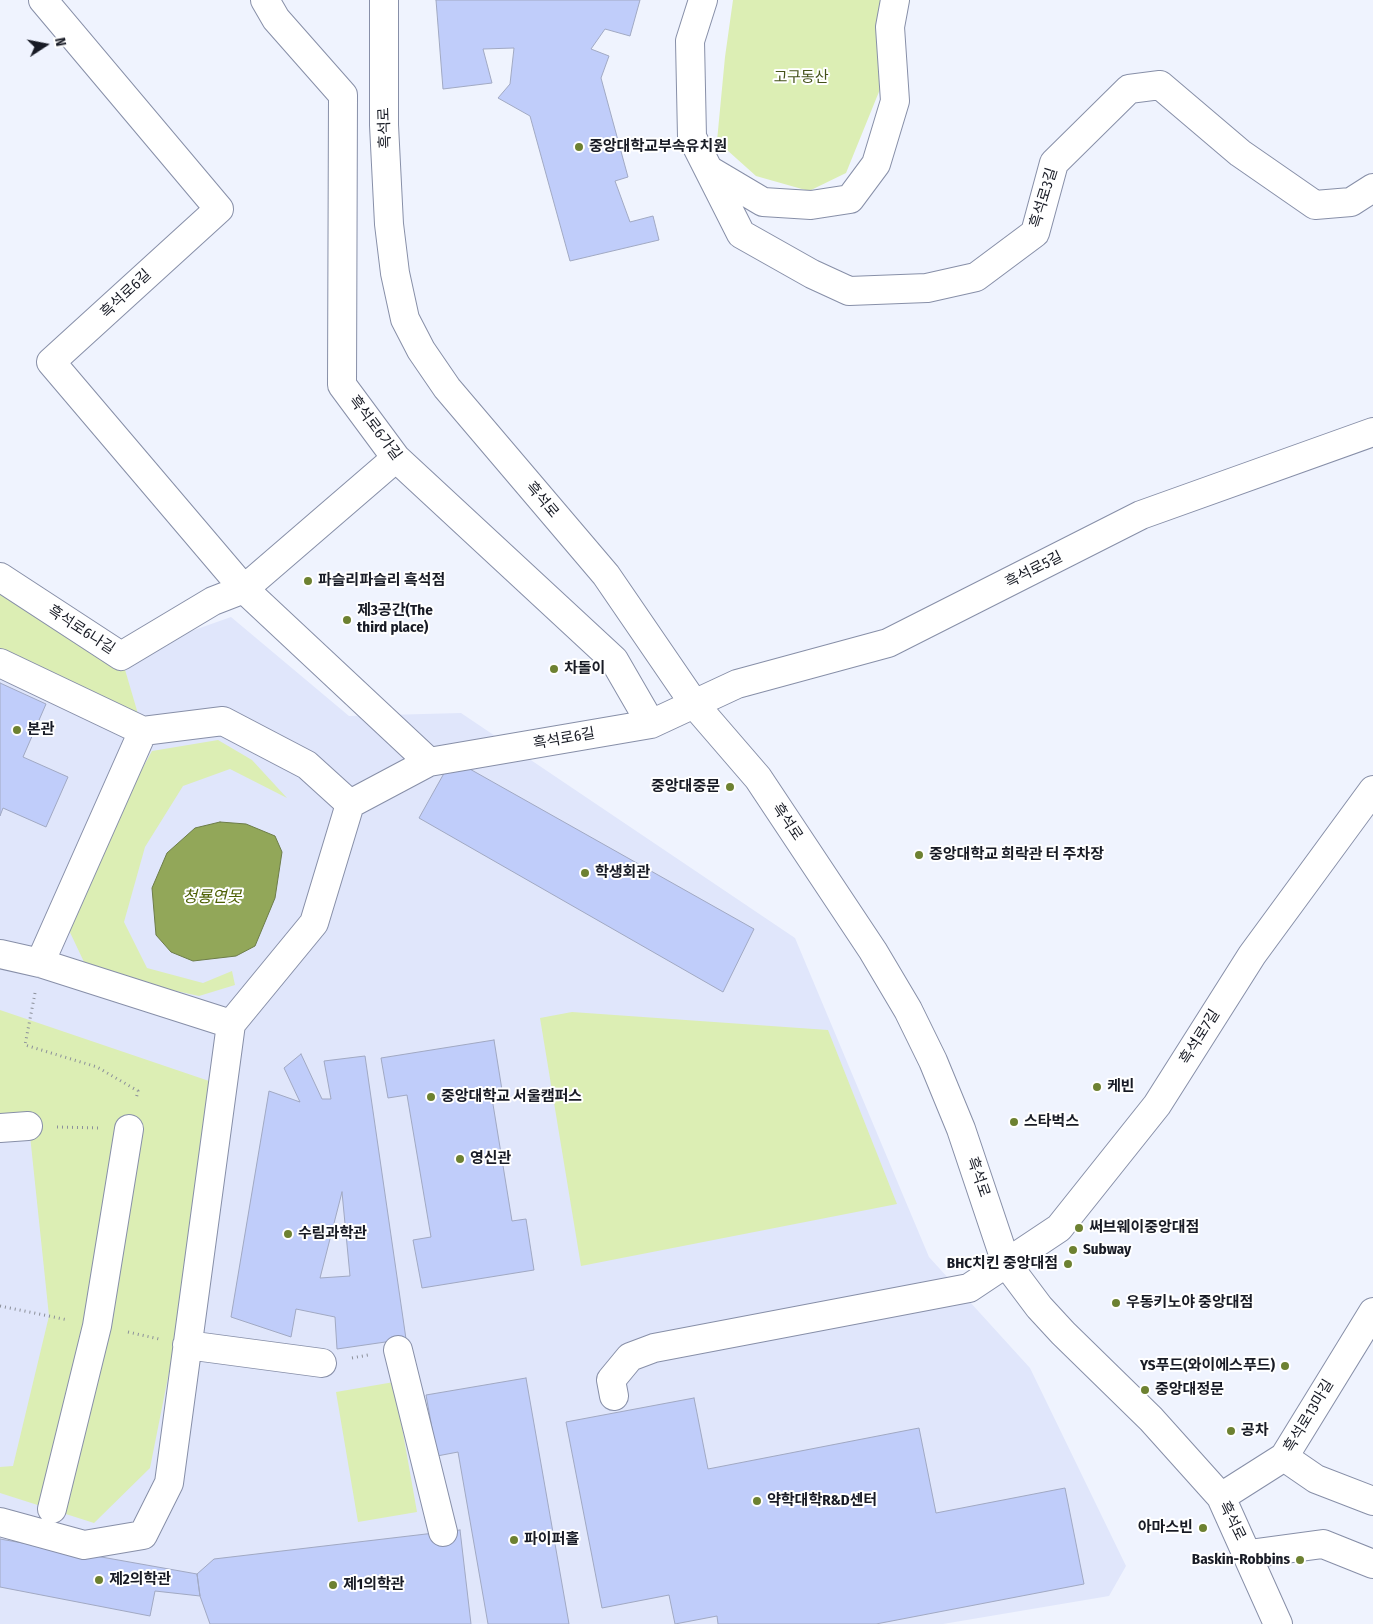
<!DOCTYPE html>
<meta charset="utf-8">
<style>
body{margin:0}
#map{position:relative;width:1373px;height:1624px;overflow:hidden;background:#eff3fe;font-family:"Fira Sans Condensed",sans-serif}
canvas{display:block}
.north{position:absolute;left:20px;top:20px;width:50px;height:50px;-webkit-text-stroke:4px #fff;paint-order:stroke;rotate:79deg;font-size:14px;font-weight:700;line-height:20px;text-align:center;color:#181b25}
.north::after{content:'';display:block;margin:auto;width:18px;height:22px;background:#181b25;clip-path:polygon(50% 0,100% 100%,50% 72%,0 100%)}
</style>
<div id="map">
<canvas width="1373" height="1624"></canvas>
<div class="north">N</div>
</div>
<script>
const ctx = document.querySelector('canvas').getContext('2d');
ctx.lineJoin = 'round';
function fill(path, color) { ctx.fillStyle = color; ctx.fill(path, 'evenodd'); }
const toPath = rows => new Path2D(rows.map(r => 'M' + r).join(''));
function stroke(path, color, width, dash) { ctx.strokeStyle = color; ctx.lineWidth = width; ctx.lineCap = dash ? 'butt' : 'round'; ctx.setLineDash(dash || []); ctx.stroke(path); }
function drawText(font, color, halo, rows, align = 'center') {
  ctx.font = font + ' "Fira Sans Condensed","Noto Sans KR",sans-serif'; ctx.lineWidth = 4; ctx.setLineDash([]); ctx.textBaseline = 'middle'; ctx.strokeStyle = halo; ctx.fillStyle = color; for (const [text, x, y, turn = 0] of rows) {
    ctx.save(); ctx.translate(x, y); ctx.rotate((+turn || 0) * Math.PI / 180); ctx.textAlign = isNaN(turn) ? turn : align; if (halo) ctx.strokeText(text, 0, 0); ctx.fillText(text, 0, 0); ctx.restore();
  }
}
fill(toPath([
 [0,577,121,656,231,617,349,716,461,713,795,938,929,1257,1030,1368,1126,1566,1109,1596,943,1624,0,1624]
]), '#e0e6fb');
fill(toPath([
 [733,0,910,0,900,40,846,173,809,191,756,176,717,141,725,57],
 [0,577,121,656,143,731,0,663],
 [218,740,252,760,287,798,230,769,183,786,145,847,124,922,147,968,203,983,232,971,235,985,199,996,144,984,84,962,67,926,114,820,152,751],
 [0,1010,215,1083,175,1342,150,1468,94,1523,0,1493,0,1467,13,1466,49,1316,29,1126,0,1115],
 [572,1012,828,1030,897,1204,581,1266,540,1018],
 [394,1382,417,1512,358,1522,336,1392]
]), '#dceeb4');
const water = toPath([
 [220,822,246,824,275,836,282,852,275,898,255,946,236,956,193,961,171,952,156,935,152,888,167,853,195,828,220,822]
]);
fill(water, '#92a759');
stroke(water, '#6d7d49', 1);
const building = toPath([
 [436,0,640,0,630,36,605,29,591,49,609,56,601,78,628,177,615,181,630,222,653,216,659,240,570,261,530,116,498,98,510,84,514,48,483,49,492,83,443,89,436,0],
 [0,683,46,704,23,757,68,777,46,827,3,808,0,816,0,683],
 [452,759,754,929,723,992,419,818,452,759],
 [494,1040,502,1090,491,1092,512,1221,526,1219,534,1270,422,1288,413,1240,431,1237,407,1095,388,1098,381,1058,494,1040],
 [301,1054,322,1099,331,1099,324,1061,365,1056,406,1339,337,1349,335,1317,296,1309,291,1337,231,1317,269,1091,300,1102,284,1068,301,1054],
 [342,1192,350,1276,320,1278,342,1192],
 [526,1378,569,1624,488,1624,458,1452,437,1456,426,1395,526,1378],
 [694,1398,708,1469,919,1428,936,1513,1065,1488,1084,1584,876,1624,718,1624,717,1616,675,1624,669,1595,602,1608,566,1422,694,1398],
 [460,1530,471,1624,210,1624,200,1596,197,1574,214,1559,460,1530],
 [0,1539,197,1574,200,1596,155,1591,150,1616,0,1587,0,1539]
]);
fill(building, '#c0cdfa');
stroke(building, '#a1a9c3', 1);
const minor = toPath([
 [43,0,219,209,51,362,244,589,429,762],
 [265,0,276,19,343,95,342,385,396,458,614,660,651,724],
 [384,0,384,125,389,224,395,273,405,319,421,350,447,388,606,575,695,705,758,778,873,951,908,1010,933,1061,961,1129,1006,1263,1039,1307,1063,1333,1151,1419,1221,1497,1278,1624],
 [703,0,690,41,692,137,741,234,812,274,849,291,927,288,976,277,1035,233,1054,163,1129,89,1160,85,1240,153,1315,205,1351,202,1373,188],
 [709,170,763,202,811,205,850,199,876,164,895,101,890,27,895,0],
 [0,577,121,656,213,601,244,589,396,458],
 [0,663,143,731],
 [350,804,429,762,651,724,737,684,888,643,1141,515,1373,432],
 [0,954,40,963,231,1024],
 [40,963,143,731,223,721,307,765,350,804],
 [0,1128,28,1126],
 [187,1345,322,1363],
 [398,1350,443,1532],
 [614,1396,611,1380,630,1357,654,1348,969,1288,1059,1228,1157,1105,1252,955,1373,790],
 [1284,1457,1316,1479,1373,1501],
 [1221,1497,1284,1457,1373,1312],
 [52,1509,97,1326,129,1129],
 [0,1522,84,1545,143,1535,169,1483,231,1024,314,923,350,804],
 [1249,1554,1323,1544,1373,1564]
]);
stroke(minor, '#878fa8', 30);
stroke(toPath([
 [35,993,25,1045,97,1067,138,1091,136,1099],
 [57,1127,99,1128],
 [0,1306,68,1320],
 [128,1332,159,1339],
 [352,1358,368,1355]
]), '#8c909a', 3, [1, 4]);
stroke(minor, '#fff', 28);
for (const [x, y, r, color] of [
 [579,147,5,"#6d8131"],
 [308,581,5,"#6d8131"],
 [347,620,5,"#6d8131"],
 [554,669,5,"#6d8131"],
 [17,730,5,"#6d8131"],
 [730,787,5,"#6d8131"],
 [919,855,5,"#6d8131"],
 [585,873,5,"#6d8131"],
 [1097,1087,5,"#6d8131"],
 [431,1097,5,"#6d8131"],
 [1014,1122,5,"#6d8131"],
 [460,1159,5,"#6d8131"],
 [1079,1228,5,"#6d8131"],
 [288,1234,5,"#6d8131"],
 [1073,1250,5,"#6d8131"],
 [1068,1264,5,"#6d8131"],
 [1116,1303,5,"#6d8131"],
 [1285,1366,5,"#6d8131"],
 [1145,1390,5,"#6d8131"],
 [1231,1431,5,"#6d8131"],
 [757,1501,5,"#6d8131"],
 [1203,1528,5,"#6d8131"],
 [514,1540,5,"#6d8131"],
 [1300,1560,5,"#6d8131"],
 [99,1580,5,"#6d8131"],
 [333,1585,5,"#6d8131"]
]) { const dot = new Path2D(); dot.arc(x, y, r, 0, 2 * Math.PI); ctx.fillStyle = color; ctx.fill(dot); stroke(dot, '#fff', 2); }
drawText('15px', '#445219', '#fff', [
 ["고구동산",801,78]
]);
drawText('15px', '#181b25', '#fff', [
 ["흑석로",385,128,-92],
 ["흑석로3길",1044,198,-73],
 ["흑석로6길",126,294,-43],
 ["흑석로6가길",375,428,53],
 ["흑석로",542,500,50],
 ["흑석로5길",1034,570,-27],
 ["흑석로6나길",81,630,33],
 ["흑석로6길",564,739,-10],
 ["흑석로",787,822,56],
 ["흑석로7길",1200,1037,-58],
 ["흑석로",978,1177,71],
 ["흑석로13마길",1309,1416,-59],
 ["흑석로",1232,1521,64]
]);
drawText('bold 15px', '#181b25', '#fff', [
 ["중앙대학교부속유치원",589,147],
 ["파슬리파슬리 흑석점",318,581],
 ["제3공간(The",357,611],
 ["third place)",357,628],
 ["차돌이",564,669],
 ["본관",27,730],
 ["중앙대중문",720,787,"right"],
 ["중앙대학교 희락관 터 주차장",929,855],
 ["학생회관",595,873],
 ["케빈",1107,1087],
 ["중앙대학교 서울캠퍼스",441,1097],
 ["스타벅스",1024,1122],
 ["영신관",470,1159],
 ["써브웨이중앙대점",1089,1228],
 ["수림과학관",298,1234],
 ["Subway",1083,1250],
 ["BHC치킨 중앙대점",1058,1264,"right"],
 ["우동키노야 중앙대점",1126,1303],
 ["YS푸드(와이에스푸드)",1275,1366,"right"],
 ["중앙대정문",1155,1390],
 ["공차",1241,1431],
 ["약학대학R&D센터",767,1501],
 ["아마스빈",1193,1528,"right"],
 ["파이퍼홀",524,1540],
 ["Baskin-Robbins",1290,1560,"right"],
 ["제2의학관",109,1580],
 ["제1의학관",343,1585]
], 'left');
drawText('italic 16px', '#4e6104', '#fff', [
 ["청룡연못",212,898]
]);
</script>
